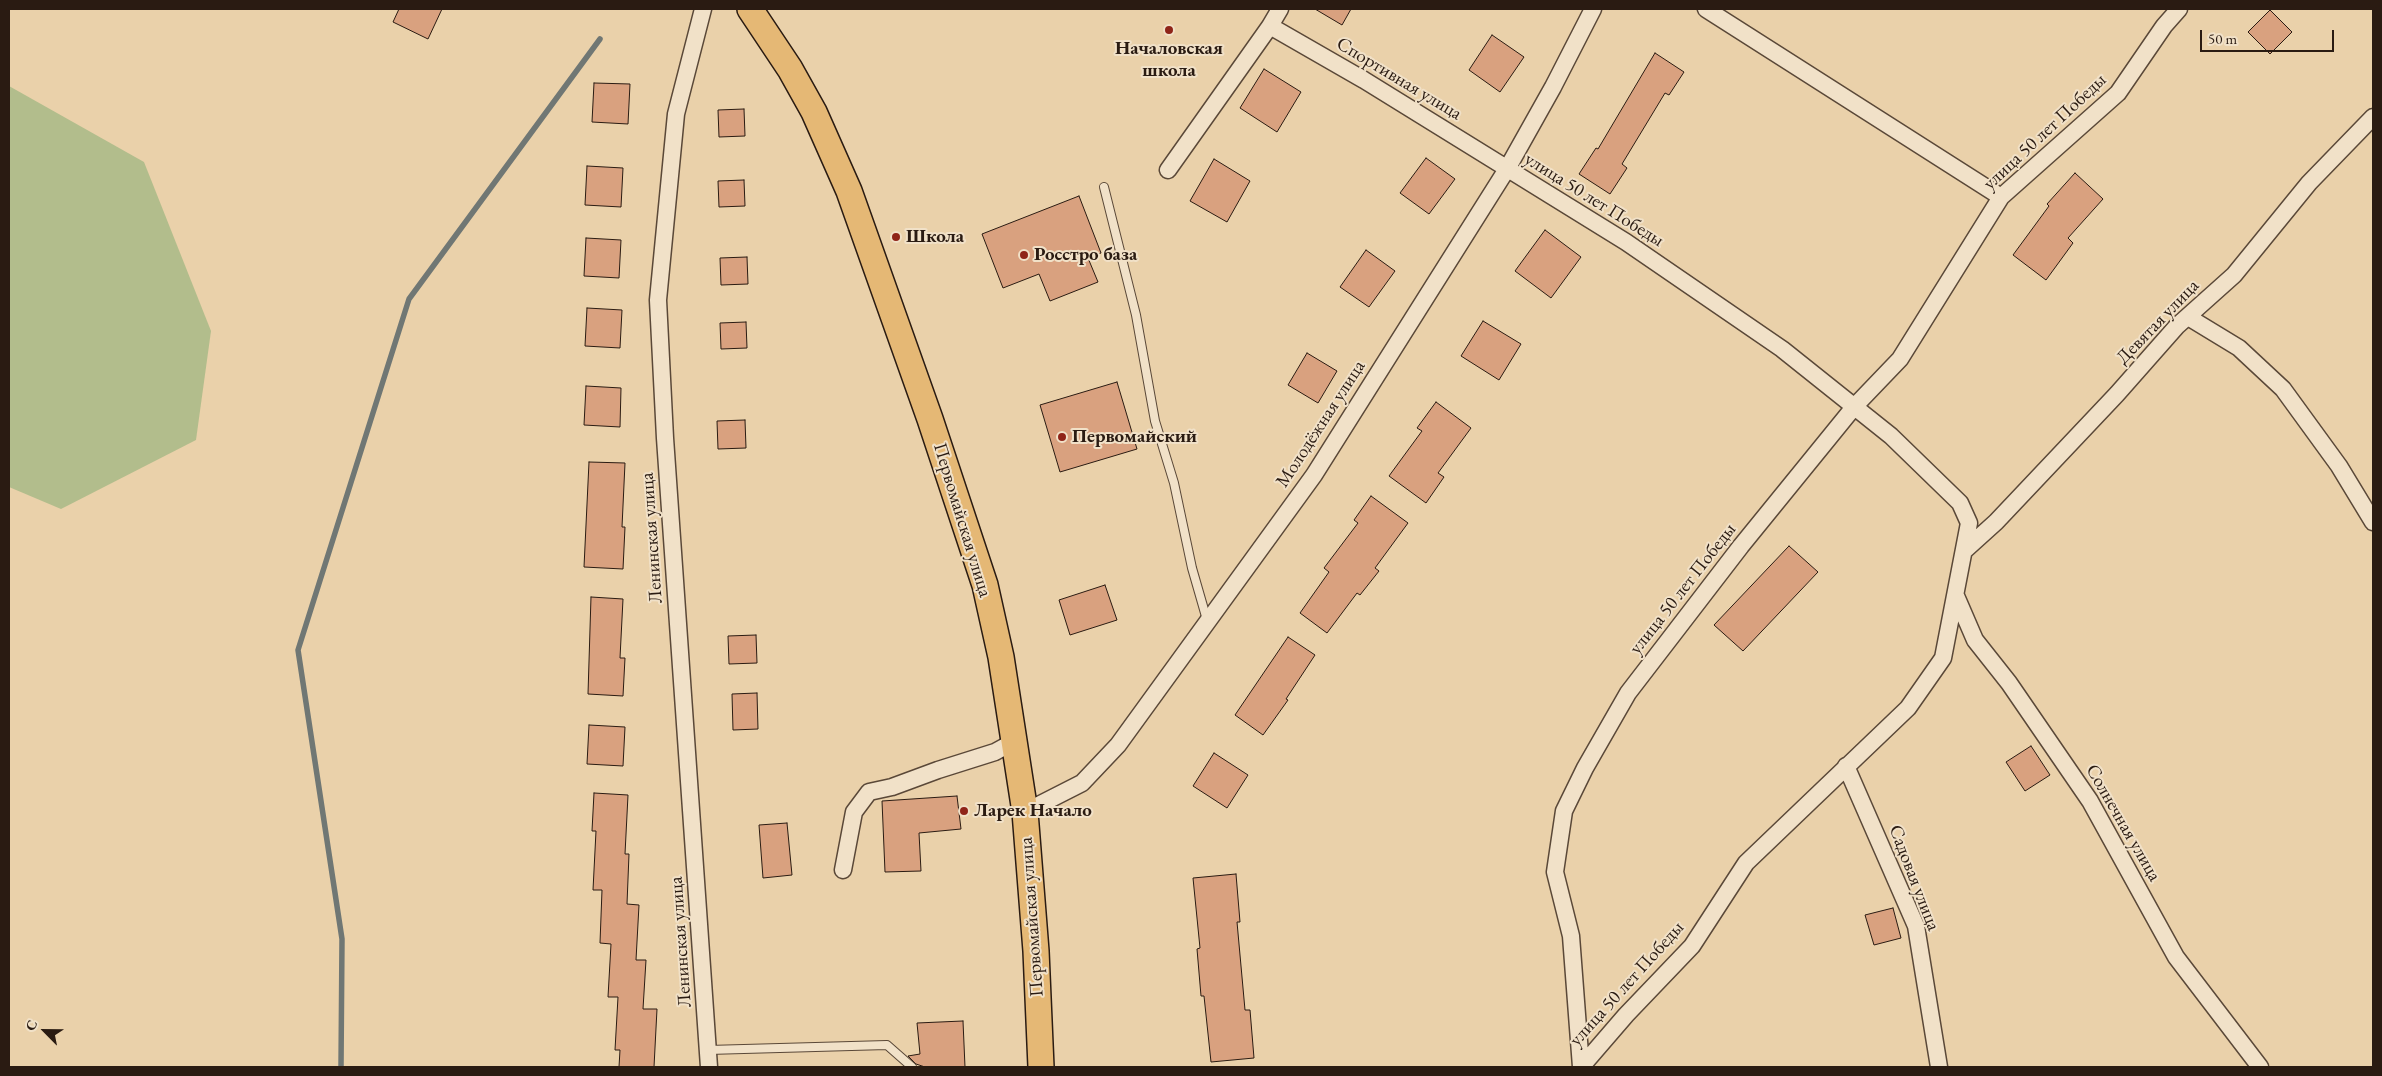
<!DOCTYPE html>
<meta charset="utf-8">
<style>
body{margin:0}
#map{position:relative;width:2382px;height:1076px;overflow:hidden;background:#ead1aa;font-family:"EB Garamond",serif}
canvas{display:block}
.frame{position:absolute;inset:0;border:10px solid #2a1b12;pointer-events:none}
.north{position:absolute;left:20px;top:1006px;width:50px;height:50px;-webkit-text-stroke:4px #f1e1c8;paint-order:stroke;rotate:293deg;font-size:14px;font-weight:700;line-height:20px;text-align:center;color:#2a1b12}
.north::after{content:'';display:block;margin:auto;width:18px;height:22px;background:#2a1b12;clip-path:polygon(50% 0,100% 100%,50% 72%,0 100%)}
.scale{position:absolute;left:2200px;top:30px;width:134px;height:22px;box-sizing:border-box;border:2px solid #2a1b12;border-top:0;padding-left:6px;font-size:15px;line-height:18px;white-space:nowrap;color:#2a1b12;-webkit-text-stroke:4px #f1e1c8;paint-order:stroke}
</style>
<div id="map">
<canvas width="2382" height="1076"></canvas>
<div class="frame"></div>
<div class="north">С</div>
<div class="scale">50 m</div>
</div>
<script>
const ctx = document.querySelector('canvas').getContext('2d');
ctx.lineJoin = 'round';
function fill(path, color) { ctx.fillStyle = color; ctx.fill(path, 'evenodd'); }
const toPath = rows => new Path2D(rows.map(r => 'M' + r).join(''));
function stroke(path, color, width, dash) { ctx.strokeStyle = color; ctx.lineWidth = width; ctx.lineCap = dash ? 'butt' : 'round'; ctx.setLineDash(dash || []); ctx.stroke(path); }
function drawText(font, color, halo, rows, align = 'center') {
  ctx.font = font + ' "EB Garamond",serif'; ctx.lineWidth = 4; ctx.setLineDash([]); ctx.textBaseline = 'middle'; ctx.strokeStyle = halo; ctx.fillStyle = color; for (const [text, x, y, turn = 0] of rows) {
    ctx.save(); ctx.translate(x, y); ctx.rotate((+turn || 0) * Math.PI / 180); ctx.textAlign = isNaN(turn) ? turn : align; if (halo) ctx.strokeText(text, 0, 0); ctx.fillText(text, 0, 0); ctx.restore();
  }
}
fill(toPath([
 [9,86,144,162,211,331,196,440,61,509,9,487]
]), '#b2bd8c');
stroke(toPath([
 [341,1067,342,939,298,650,409,299,600,39]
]), '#707774', 5.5);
const building = toPath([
 [399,9,442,9,428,39,393,22,399,9],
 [1315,9,1351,9,1342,25,1315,9],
 [2270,10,2292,32,2270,54,2248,32,2270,10],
 [1492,35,1524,57,1500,92,1469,70,1492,35],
 [1655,53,1684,72,1669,95,1665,93,1622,164,1627,168,1610,194,1579,174,1596,148,1598,149,1655,53],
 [1264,69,1301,92,1277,132,1240,108,1264,69],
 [594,83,630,84,628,124,592,122,594,83],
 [744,109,745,136,719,137,718,110,744,109],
 [1426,158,1455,179,1429,214,1400,193,1426,158],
 [1214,159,1250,181,1227,222,1190,201,1214,159],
 [587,166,623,168,621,207,585,205,587,166],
 [2075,173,2103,199,2068,238,2073,243,2046,280,2013,255,2049,206,2047,204,2075,173],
 [744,180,745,206,719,207,718,181,744,180],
 [1079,196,1101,253,1088,258,1098,282,1050,301,1039,274,1003,288,982,234,1079,196],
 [1545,230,1581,257,1551,298,1515,271,1545,230],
 [586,238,621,240,619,278,584,276,586,238],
 [1366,250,1395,271,1369,307,1340,287,1366,250],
 [747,257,748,284,721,285,720,258,747,257],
 [587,308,622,310,620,348,585,346,587,308],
 [1483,321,1521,344,1499,380,1461,356,1483,321],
 [746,322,747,348,721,349,720,323,746,322],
 [1307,353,1337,371,1318,403,1288,385,1307,353],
 [1117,382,1137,449,1060,472,1040,405,1117,382],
 [586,386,621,388,620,427,584,425,586,386],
 [1436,402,1471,428,1438,473,1444,477,1426,503,1389,476,1422,431,1417,428,1436,402],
 [745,420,746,448,718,449,717,421,745,420],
 [589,462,625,463,622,527,625,527,623,569,584,567,589,462],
 [1371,496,1408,523,1375,568,1379,571,1360,595,1357,593,1327,633,1300,613,1329,572,1324,568,1358,523,1354,520,1371,496],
 [1789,546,1818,572,1743,651,1714,625,1789,546],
 [1105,585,1117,620,1070,635,1059,600,1105,585],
 [591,597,623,599,620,658,625,658,623,696,588,694,591,597],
 [756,635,757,663,729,664,728,636,756,635],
 [1288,637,1315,655,1286,699,1288,700,1263,735,1235,715,1288,637],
 [757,693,758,729,733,730,732,694,757,693],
 [589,725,625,727,623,766,587,764,589,725],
 [2031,746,2050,775,2025,791,2006,762,2031,746],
 [1214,753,1248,775,1227,808,1193,786,1214,753],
 [594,793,628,795,625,854,629,854,627,904,639,905,636,960,646,960,643,1009,657,1009,654,1067,619,1067,620,1050,615,1050,618,997,608,997,611,944,600,943,602,890,593,890,596,831,592,831,594,793],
 [957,796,961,829,919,833,921,871,885,872,882,801,957,796],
 [787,823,792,875,763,878,759,825,787,823],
 [1236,874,1240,922,1237,922,1245,1010,1250,1010,1254,1058,1211,1062,1204,996,1201,996,1197,949,1200,948,1193,878,1236,874],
 [1893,908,1901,938,1874,945,1865,915,1893,908],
 [963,1021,965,1067,925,1067,916,1064,908,1056,920,1054,917,1023,963,1021]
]);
fill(building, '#d9a17f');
stroke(building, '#2a1b12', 1);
const service = toPath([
 [1104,187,1136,315,1155,421,1174,483,1192,568,1207,620],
 [708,1050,887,1045,912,1067]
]);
const minor = toPath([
 [703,9,676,114,658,300,665,438,709,1067],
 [1706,9,2001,197],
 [1270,26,1364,80,1626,242,1782,349,1891,436,1960,503,1969,523,1943,658,1908,708,1746,863,1692,946,1626,1015,1582,1066],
 [1168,170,1270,26,1280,9],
 [2188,317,2239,348,2283,389,2339,466,2373,522],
 [1965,550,1996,522,2117,394,2177,326,2234,275,2309,183,2373,117],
 [1956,596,1975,640,2009,683,2090,801,2176,957,2260,1067],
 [1846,766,1916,926,1939,1067],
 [1025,812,1082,783,1118,745,1314,475,1507,169,1553,87,1593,9],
 [843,870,854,812,869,792,892,787,938,770,995,752,1015,741],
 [1581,1067,1571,936,1555,872,1564,811,1585,768,1628,693,1741,546,1854,407,1900,359,2001,197,2118,93,2164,26,2179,9]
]);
const primary = toPath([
 [750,9,790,69,814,112,849,191,930,419,985,585,1001,657,1025,812,1036,951,1041,1067]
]);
stroke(service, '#5a4838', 10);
stroke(minor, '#5a4838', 19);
stroke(primary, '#2a1b12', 28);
stroke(service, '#f1e1c8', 8);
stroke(minor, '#f1e1c8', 16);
stroke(primary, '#e5b875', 25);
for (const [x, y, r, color] of [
 [1169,30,5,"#8f2418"],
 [896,237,5,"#8f2418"],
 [1024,255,5,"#8f2418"],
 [1062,437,5,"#8f2418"],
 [964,811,5,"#8f2418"]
]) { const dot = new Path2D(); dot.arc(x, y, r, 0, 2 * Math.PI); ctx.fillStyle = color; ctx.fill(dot); stroke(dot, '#f1e1c8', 2); }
drawText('bold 19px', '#2a1b12', '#f1e1c8', [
 ["Началовская",1169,49,"center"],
 ["школа",1169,71,"center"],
 ["Школа",906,237],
 ["Росстро база",1034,255],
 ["Первомайский",1072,437],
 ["Ларек Начало",974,811]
], 'left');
drawText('19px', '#2a1b12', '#f1e1c8', [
 ["Спортивная улица",1399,79,31],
 ["улица 50 лет Победы",2045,132,-43],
 ["улица 50 лет Победы",1594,200,32],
 ["Девятая улица",2158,322,-46],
 ["Молодёжная улица",1321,424,-57],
 ["Первомайская улица",962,520,73],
 ["Ленинская улица",652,538,-94],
 ["улица 50 лет Победы",1683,589,-52],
 ["Солнечная улица",2123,823,60],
 ["Садовая улица",1914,878,69],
 ["Первомайская улица",1032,917,-94],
 ["Ленинская улица",681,942,-94],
 ["улица 50 лет Победы",1627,984,-48]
]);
</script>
